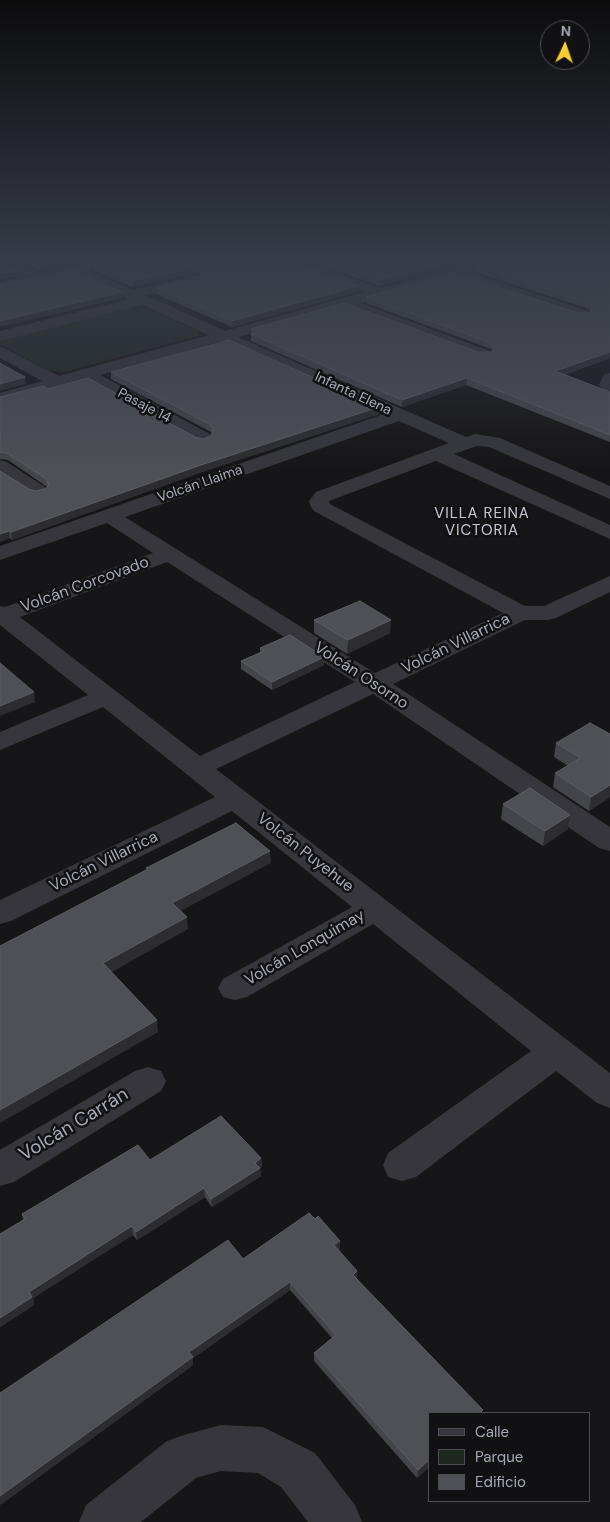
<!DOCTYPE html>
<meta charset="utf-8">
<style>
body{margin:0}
#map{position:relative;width:610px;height:1522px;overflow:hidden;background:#161517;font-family:"DM Sans",sans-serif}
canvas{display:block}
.legend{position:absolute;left:428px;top:1412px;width:162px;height:90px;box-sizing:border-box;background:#111012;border:1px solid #4d4e54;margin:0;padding:6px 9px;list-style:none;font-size:15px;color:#a7aab8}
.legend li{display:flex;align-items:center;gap:10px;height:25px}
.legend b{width:25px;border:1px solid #4d4e54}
.north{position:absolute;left:540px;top:20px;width:50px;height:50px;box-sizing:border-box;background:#111012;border:1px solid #4d4e54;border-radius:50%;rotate:3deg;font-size:14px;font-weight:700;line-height:20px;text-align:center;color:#a7aab8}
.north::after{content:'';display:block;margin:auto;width:18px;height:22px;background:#f8cf2d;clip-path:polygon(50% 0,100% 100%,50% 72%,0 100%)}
</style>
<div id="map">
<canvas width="610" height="1522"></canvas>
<ul class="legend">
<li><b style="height:6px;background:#36363c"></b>Calle</li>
<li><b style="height:14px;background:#1f2721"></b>Parque</li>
<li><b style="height:14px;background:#4f5056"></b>Edificio</li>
</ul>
<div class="north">N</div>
</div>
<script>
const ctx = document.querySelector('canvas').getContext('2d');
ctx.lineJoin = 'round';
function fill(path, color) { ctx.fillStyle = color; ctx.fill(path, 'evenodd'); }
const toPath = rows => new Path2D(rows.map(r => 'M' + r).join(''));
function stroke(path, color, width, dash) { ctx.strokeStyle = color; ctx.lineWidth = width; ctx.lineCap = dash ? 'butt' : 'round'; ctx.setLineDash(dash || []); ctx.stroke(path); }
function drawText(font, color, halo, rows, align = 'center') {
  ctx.font = font + ' "DM Sans",sans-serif'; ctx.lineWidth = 5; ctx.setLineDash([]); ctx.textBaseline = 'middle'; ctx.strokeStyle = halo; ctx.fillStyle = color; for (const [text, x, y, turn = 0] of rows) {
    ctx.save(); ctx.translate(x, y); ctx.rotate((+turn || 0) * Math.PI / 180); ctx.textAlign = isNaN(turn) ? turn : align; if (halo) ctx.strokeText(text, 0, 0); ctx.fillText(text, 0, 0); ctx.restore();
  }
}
fill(toPath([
 [130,308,146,308,199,331,198,336,64,372,50,371,0,345,1,339]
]), '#1f2721');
fill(toPath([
 [0,259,11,259,41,273,102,259,126,259,124,262,88,270,133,290,195,275,200,276,202,279,200,282,145,295,225,331,364,292,281,262,279,259,298,259,380,288,486,259,507,259,505,262,469,272,588,311,591,314,588,317,578,317,454,276,360,303,490,351,492,354,490,357,478,357,344,307,238,337,466,437,475,434,500,438,610,486,610,499,489,447,477,446,454,454,610,525,610,539,436,461,329,501,330,504,525,606,544,606,610,576,610,592,556,618,548,620,525,620,393,684,610,827,610,851,599,848,373,694,216,769,610,1073,610,1108,597,1103,556,1071,416,1177,402,1181,388,1177,383,1165,388,1153,531,1051,373,924,247,997,235,1000,223,997,218,988,223,979,352,907,232,811,11,921,0,924,0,900,215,797,103,707,0,750,0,732,88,695,0,625,0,606,5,607,153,553,107,523,0,560,0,546,384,414,222,341,100,375,210,434,212,438,210,442,203,444,196,442,84,380,0,403,0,393,42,381,0,358,0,346,59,376,209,335,142,305,0,341,0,331,129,299,73,274,0,290,0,282,26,276,0,264,0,259],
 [399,421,449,443,316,492,309,501,311,507,314,511,503,613,375,673,125,517,399,421],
 [167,562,355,682,200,756,20,617,167,562],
 [610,373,610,391,602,389,599,385,604,374,610,373],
 [0,460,7,462,45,487,48,491,45,495,38,497,31,495,0,475,0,460],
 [148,1067,161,1071,166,1081,161,1091,14,1182,0,1186,0,1150,135,1071,148,1067],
 [221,1425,263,1427,315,1453,355,1505,362,1522,308,1522,281,1487,258,1473,221,1471,196,1478,141,1522,79,1522,86,1505,167,1441,184,1435,221,1425]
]), '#36363c');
fill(toPath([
 [15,259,95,259,41,271],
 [282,259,358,292,232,327,156,294,156,288,200,278,202,276,200,274,195,273,132,287,94,271,94,265],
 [303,259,480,259,380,286],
 [610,259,610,358,564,375,610,392,610,442,466,385,402,407,251,341,251,329,478,352,491,352,492,351,491,349,366,303,366,297,578,313,589,313,590,312,589,309,475,272,476,266],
 [111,372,379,414,202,472,12,540,10,538,0,542,29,489,36,491,45,489,47,487,8,460,0,459,0,397,48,389,195,437,203,439,211,436,212,434,211,432,111,379],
 [314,620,390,633,347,654,314,633],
 [260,648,324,665,272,690,241,669,241,661,260,653],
 [610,734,610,797,589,811,553,787,555,773,568,766,554,757,556,743],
 [503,804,568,829,543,846,501,819],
 [261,1158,262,1166,260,1168,261,1176,212,1207,205,1197,137,1240,133,1235,129,1237,33,1298,34,1305,0,1327,0,1234,23,1220,22,1214,150,1160],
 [340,1249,339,1250,357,1279,429,1413,429,1467,417,1478,314,1361,314,1353,332,1338,290,1290,193,1358,193,1365,0,1505,243,1259]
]), '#44454a');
fill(toPath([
 [70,259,95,259,41,271,41,265],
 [460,259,480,259,380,286,380,280],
 [194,267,195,273,132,287,132,281],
 [20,270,20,275,0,280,0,274],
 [358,286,358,292,232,327,232,321],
 [122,292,122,298,0,327,0,321],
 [610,352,610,358,554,378,555,371],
 [25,377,26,384,0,391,0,384],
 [467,378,466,385,402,407,402,400],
 [379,407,379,414,202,472,12,540,11,532,201,465],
 [9,531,10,538,0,542,0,534],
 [391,620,390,633,347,654,348,640],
 [324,657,324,665,272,690,272,682],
 [34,692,35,702,0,716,0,706],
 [610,785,610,797,589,811,591,797],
 [570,815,568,829,543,846,545,831],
 [270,851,271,863,173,915,172,903],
 [187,917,188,929,105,976,103,963],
 [157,1020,158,1032,0,1123,0,1110],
 [261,1158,262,1166,255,1171,255,1163],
 [260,1168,261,1176,212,1207,211,1199],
 [204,1188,205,1197,137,1240,136,1232],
 [132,1226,133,1235,33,1298,34,1305,0,1327,0,1318,29,1292],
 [340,1241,340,1249,334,1253,334,1245],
 [357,1271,357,1279,353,1275],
 [290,1282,290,1290,193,1358,193,1365,0,1505,0,1496,189,1352],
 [429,1460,429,1467,417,1478,418,1470]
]), '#2d2d31');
const building = toPath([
 [26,259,70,259,41,265,26,259],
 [121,259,282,259,358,286,232,321,156,288,200,278,203,272,200,268,194,267,132,281,94,265,121,259],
 [319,259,460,259,380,280,319,259],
 [504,259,610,259,610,352,555,371,610,392,610,435,467,378,402,400,251,334,258,332,251,329,344,303,478,352,491,352,494,349,491,343,366,297,454,272,578,313,589,313,593,309,589,303,476,266,504,259],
 [0,261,20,270,0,274,0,261],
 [72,270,122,292,0,321,0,285,72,270],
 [229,340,379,407,201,465,11,532,9,531,0,534,0,471,29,489,36,491,45,489,49,485,46,479,7,453,0,452,0,397,43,386,48,389,88,378,195,437,203,439,211,436,213,430,211,425,111,372,229,340],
 [0,363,25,377,0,384,0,363],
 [360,601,391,620,348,640,314,620,360,601],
 [290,635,324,657,272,682,241,661,264,651,260,648,290,635],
 [0,663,34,692,0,706,0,663],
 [590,723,610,734,610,785,591,797,555,773,581,758,556,743,590,723],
 [530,788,570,815,545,831,503,804,530,788],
 [236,823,270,851,172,903,187,917,103,963,157,1020,0,1110,0,946,148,869,146,868,236,823],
 [221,1116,261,1158,255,1163,260,1168,211,1199,204,1188,136,1232,132,1226,127,1229,29,1292,32,1297,0,1318,0,1234,25,1219,22,1214,138,1145,150,1160,221,1116],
 [309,1213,315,1219,318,1216,340,1241,334,1245,357,1271,353,1275,483,1410,480,1413,429,1413,429,1460,418,1470,314,1353,336,1335,290,1282,189,1352,193,1357,0,1496,0,1393,228,1240,243,1259,309,1213]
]);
fill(building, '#4f5056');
stroke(building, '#5d5e65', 1);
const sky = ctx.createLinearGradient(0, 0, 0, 472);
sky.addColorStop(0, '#0c0c0d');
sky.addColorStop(0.55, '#363b47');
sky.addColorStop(1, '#363b4700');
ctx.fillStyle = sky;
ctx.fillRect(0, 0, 610, 472);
drawText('14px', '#a7aab8', '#111012', [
 ["Infanta Elena",353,394,25],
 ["Pasaje 14",144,406,28],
 ["Volcán Llaima",200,484,-19]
]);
ctx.letterSpacing = '1px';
drawText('15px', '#c8c9d4', '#111012', [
 ["VILLA REINA",482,514],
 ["VICTORIA",482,531]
]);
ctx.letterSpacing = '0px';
drawText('16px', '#a7aab8', '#111012', [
 ["Volcán Corcovado",85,585,-20],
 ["Volcán Villarrica",456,644,-26],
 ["Volcán Osorno",361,676,33],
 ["Volcán Puyehue",305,853,38],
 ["Volcán Villarrica",104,862,-26],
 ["Volcán Lonquimay",305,948,-30]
]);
drawText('19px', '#a7aab8', '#111012', [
 ["Volcán Carrán",74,1125,-31]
]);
</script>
